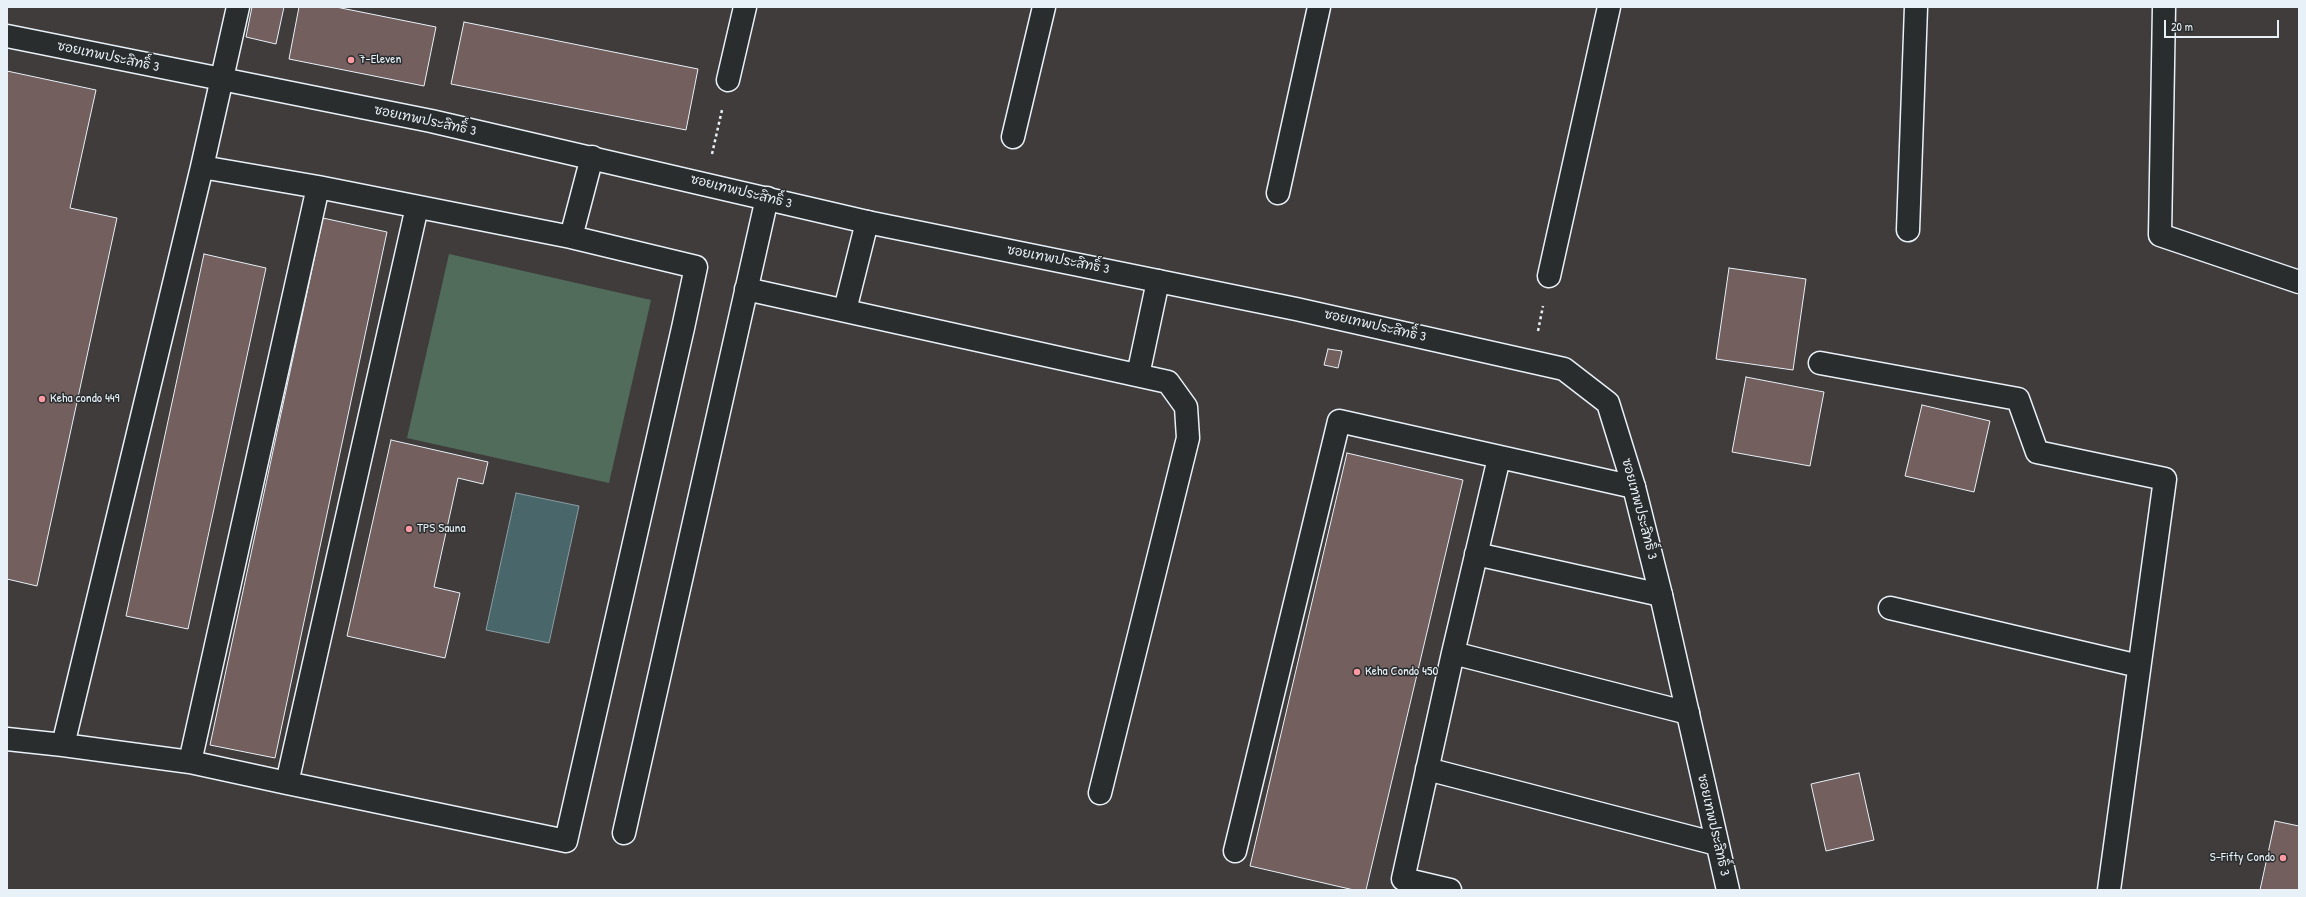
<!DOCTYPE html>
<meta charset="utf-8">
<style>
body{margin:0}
#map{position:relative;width:2306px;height:897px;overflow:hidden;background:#403c3c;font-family:"Patrick Hand",sans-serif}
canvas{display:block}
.frame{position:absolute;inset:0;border:8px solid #e8f1f8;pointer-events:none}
.scale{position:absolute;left:2164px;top:20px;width:115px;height:18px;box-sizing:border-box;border:2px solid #e8f1f8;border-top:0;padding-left:5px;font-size:12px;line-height:14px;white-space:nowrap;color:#e8f1f8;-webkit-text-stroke:3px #2a2d2e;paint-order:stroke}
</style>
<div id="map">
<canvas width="2306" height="897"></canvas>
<div class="frame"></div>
<div class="scale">20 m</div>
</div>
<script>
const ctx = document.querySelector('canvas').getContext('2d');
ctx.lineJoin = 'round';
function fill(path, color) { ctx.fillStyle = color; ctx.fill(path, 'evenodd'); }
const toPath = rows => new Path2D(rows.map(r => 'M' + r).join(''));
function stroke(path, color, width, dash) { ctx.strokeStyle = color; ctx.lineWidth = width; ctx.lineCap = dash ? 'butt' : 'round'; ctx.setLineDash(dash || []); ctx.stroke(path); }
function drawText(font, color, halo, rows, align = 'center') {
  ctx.font = font + ' "Patrick Hand","Playpen Sans Thai",sans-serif'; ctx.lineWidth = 3; ctx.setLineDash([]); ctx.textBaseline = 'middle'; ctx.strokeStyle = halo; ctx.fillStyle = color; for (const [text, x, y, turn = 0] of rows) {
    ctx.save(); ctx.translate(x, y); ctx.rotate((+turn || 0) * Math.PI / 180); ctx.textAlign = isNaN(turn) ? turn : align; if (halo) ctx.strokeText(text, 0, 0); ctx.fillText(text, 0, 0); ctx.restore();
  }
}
fill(toPath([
 [449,254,651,300,609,483,407,438]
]), '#516c5a');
const water = toPath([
 [516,493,579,506,549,643,486,630,516,493]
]);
fill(water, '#49676b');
stroke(water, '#899ea3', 1);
const building = toPath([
 [252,7,284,7,276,44,246,37,252,7],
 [299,7,336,7,436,27,424,86,289,59,299,7],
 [464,22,698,69,686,130,451,84,464,22],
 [7,71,96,90,70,208,117,218,37,586,7,579,7,71],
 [323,218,387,232,275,758,210,745,323,218],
 [204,254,266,268,188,629,126,616,204,254],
 [1729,268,1806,279,1793,370,1716,359,1729,268],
 [1328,349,1342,351,1338,368,1324,365,1328,349],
 [1746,377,1824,392,1810,466,1732,452,1746,377],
 [1922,405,1990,421,1974,492,1905,476,1922,405],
 [391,440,488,462,483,484,458,478,434,587,460,593,445,658,347,636,391,440],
 [1347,453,1463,480,1366,890,1354,890,1250,866,1347,453],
 [1859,773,1874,840,1826,851,1811,784,1859,773],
 [2275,821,2299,826,2299,890,2260,890,2275,821]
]);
fill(building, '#725f5e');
stroke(building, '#e8f1f8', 1);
const service = toPath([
 [202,167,318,187],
 [571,237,592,157],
 [746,289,1168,382,1186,407,1188,438,1100,793],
 [845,310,867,222],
 [1820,363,2018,399,2037,452,2165,479,2109,890],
 [1138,375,1158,281],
 [1476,554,1661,595],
 [1890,608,2139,666],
 [1453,653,1499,458],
 [7,739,63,745,202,167,238,7],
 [63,745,190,762],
 [1427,769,1717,844],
 [287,783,190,762,318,187,571,237,696,267,683,328,566,841,287,783,417,207],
 [624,833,767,198],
 [1235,851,1339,421,1634,487],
 [1450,890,1403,879,1453,653,1688,713]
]);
const minor = toPath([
 [2164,7,2160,235,2299,282],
 [7,36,431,121,867,222,1296,309,1564,369,1608,403,1634,487,1661,595,1728,890],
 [728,80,745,7],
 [1013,137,1044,7],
 [1278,193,1319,7],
 [1908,230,1916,7],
 [1549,276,1609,7]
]);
stroke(service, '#e8f1f8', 25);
stroke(minor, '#e8f1f8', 25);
stroke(toPath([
 [712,154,722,110],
 [1538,331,1543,306]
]), '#e8f1f8', 2.5, [3, 3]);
stroke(service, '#2a2d2e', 22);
stroke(minor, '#2a2d2e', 22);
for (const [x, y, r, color] of [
 [351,60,4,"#ff9aa2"],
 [42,399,4,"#ff9aa2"],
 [409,529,4,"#ff9aa2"],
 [1357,672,4,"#ff9aa2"],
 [2283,858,4,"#ff9aa2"]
]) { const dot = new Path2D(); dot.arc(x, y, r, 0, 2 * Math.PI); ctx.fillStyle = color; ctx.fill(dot); stroke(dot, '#2a2d2e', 1.5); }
drawText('13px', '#e8f1f8', '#2a2d2e', [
 ["ซอยเทพประสิทธิ์ 3",108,57,12],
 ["ซอยเทพประสิทธิ์ 3",425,121,12],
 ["ซอยเทพประสิทธิ์ 3",741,192,14],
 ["ซอยเทพประสิทธิ์ 3",1058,260,11],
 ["ซอยเทพประสิทธิ์ 3",1375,326,13],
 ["ซอยเทพประสิทธิ์ 3",1639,509,75],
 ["ซอยเทพประสิทธิ์ 3",1713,825,77]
]);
drawText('13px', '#e8f1f8', '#2a2d2e', [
 ["7-Eleven",359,60],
 ["Keha condo 449",50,399],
 ["TPS Sauna",417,529],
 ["Keha Condo 450",1365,672],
 ["S-Fifty Condo",2275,858,"right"]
], 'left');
</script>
